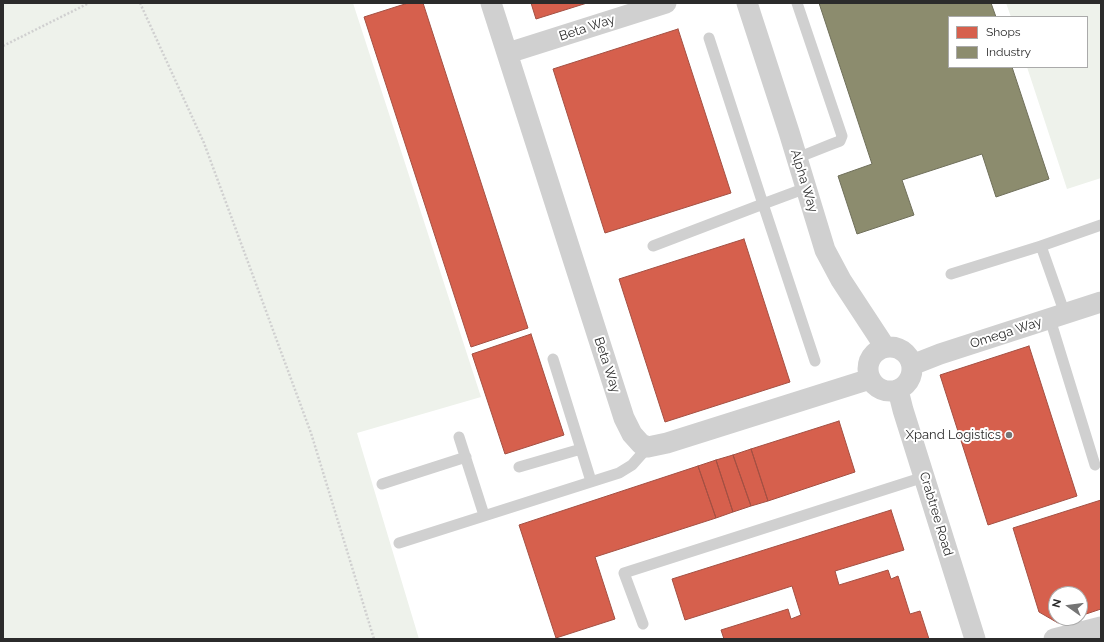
<!DOCTYPE html>
<style>
body{margin:0}
#map{position:relative;width:1104px;height:642px;overflow:hidden;background:#fff;font-family:Raleway,sans-serif}
canvas{display:block}
.frame{position:absolute;inset:0;border:4px solid #2b2b2b;pointer-events:none}
.legend{position:absolute;left:948px;top:16px;width:140px;height:52px;box-sizing:border-box;background:#fff;border:1px solid #aaa;margin:0;padding:5px 7px;list-style:none;font-size:12px;color:#2b2b2b}
.legend li{display:flex;align-items:center;gap:8px;height:20px}
.legend b{width:20px;border:1px solid #aaa}
.north{position:absolute;left:1048px;top:586px;width:40px;height:40px;box-sizing:border-box;background:#fff;border:1px solid #aaa;border-radius:50%;rotate:284deg;font-size:11px;font-weight:700;line-height:16px;text-align:center;color:#2b2b2b}
.north::after{content:'';display:block;margin:auto;width:14px;height:18px;background:#757575;clip-path:polygon(50% 0,100% 100%,50% 72%,0 100%)}
</style>
<div id="map">
<canvas width="1104" height="642"></canvas>
<div class="frame"></div>
<ul class="legend">
<li><b style="height:11px;background:#d6604d"></b>Shops</li>
<li><b style="height:11px;background:#8c8c6e"></b>Industry</li>
</ul>
<div class="north">N</div>
</div>
<script>
const ctx = document.querySelector('canvas').getContext('2d');
ctx.lineJoin = 'round';
function fill(path, color) { ctx.fillStyle = color; ctx.fill(path, 'evenodd'); }
const toPath = rows => new Path2D(rows.map(r => 'M' + r).join(''));
function stroke(path, color, width, dash) { ctx.strokeStyle = color; ctx.lineWidth = width; ctx.lineCap = dash ? 'butt' : 'round'; ctx.setLineDash(dash || []); ctx.stroke(path); }
function drawText(font, color, halo, rows, align = 'center') {
  ctx.font = font + ' Raleway,sans-serif'; ctx.lineWidth = 4; ctx.setLineDash([]); ctx.textBaseline = 'middle'; ctx.strokeStyle = halo; ctx.fillStyle = color; for (const [text, x, y, turn = 0] of rows) {
    ctx.save(); ctx.translate(x, y); ctx.rotate((+turn || 0) * Math.PI / 180); ctx.textAlign = isNaN(turn) ? turn : align; if (halo) ctx.strokeText(text, 0, 0); ctx.fillText(text, 0, 0); ctx.restore();
  }
}
fill(toPath([
 [3,3,353,3,481,397,357,433,419,639,3,639],
 [1006,3,1101,3,1101,178,1067,189,1027,67,1087,67,1087,17,1011,17]
]), '#eef2eb');
const shops = toPath([
 [408,3,423,3,528,328,471,347,364,17,408,3],
 [531,3,587,3,536,19,531,3],
 [678,29,731,193,605,233,553,69,678,29],
 [744,239,790,382,665,422,619,279,744,239],
 [531,334,564,435,505,454,472,354,531,334],
 [1029,346,1077,496,988,525,940,375,1029,346],
 [839,421,855,472,768,501,751,449,839,421],
 [751,449,768,501,751,506,733,455,751,449],
 [733,455,751,506,733,512,716,460,733,455],
 [716,460,733,512,716,518,698,466,716,460],
 [698,466,716,518,595,557,615,619,556,638,519,525,698,466],
 [1101,500,1101,609,1080,616,1080,594,1056,594,1056,618,1073,618,1058,623,1039,612,1013,528,1101,500],
 [891,510,904,550,835,571,839,585,888,570,891,579,898,576,910,614,920,611,929,639,724,639,721,630,788,609,791,619,801,615,792,586,685,620,672,579,891,510]
]);
fill(shops, '#d6604d');
stroke(shops, '#a35043', 1);
const industry = toPath([
 [819,3,991,3,996,17,949,17,949,67,1012,67,1049,179,996,197,982,154,902,180,914,215,857,234,838,176,872,164,819,3]
]);
fill(industry, '#8c8c6e');
stroke(industry, '#6f6f5a', 1);
stroke(toPath([
 [140,3,204,143,311,433,374,639],
 [3,46,89,3]
]), '#d0d0d0', 2.5, [2, 2]);
stroke(toPath([
 [797,3,842,136,840,141,832,144,797,158],
 [806,188,763,204,815,361],
 [653,246,763,204,709,38],
 [1041,246,1101,225],
 [951,274,1041,246,1065,314],
 [1050,319,1095,465],
 [553,359,591,481],
 [459,437,484,515],
 [519,467,581,449],
 [382,484,466,457],
 [399,543,619,473,632,465,648,447],
 [643,624,624,573,924,477]
]), '#d0d0d0', 11);
stroke(toPath([
 [491,3,624,418,632,434,641,444,648,447,667,443,870,379],
 [747,3,789,132,825,250,841,280,885,347],
 [508,53,666,3],
 '868 369a22 22 0 1 1 44 0a22 22 0 1 1-44 0Z',
 [912,365,940,354,1101,302],
 [898,390,903,410,975,639],
 [1054,639,1101,627]
]), '#d0d0d0', 21);
for (const [x, y, r, color] of [
 [1009,435,4,"#757575"]
]) { const dot = new Path2D(); dot.arc(x, y, r, 0, 2 * Math.PI); ctx.fillStyle = color; ctx.fill(dot); stroke(dot, '#fff', 1.5); }
drawText('13px', '#2b2b2b', '#fff', [
 ["Beta Way",587,28,-18],
 ["Alpha Way",804,181,73],
 ["Omega Way",1006,333,-18],
 ["Beta Way",607,365,72],
 ["Crabtree Road",936,514,73]
]);
drawText('13px', '#2b2b2b', '#fff', [
 ["Xpand Logistics",1001,435]
], 'right');
</script>
